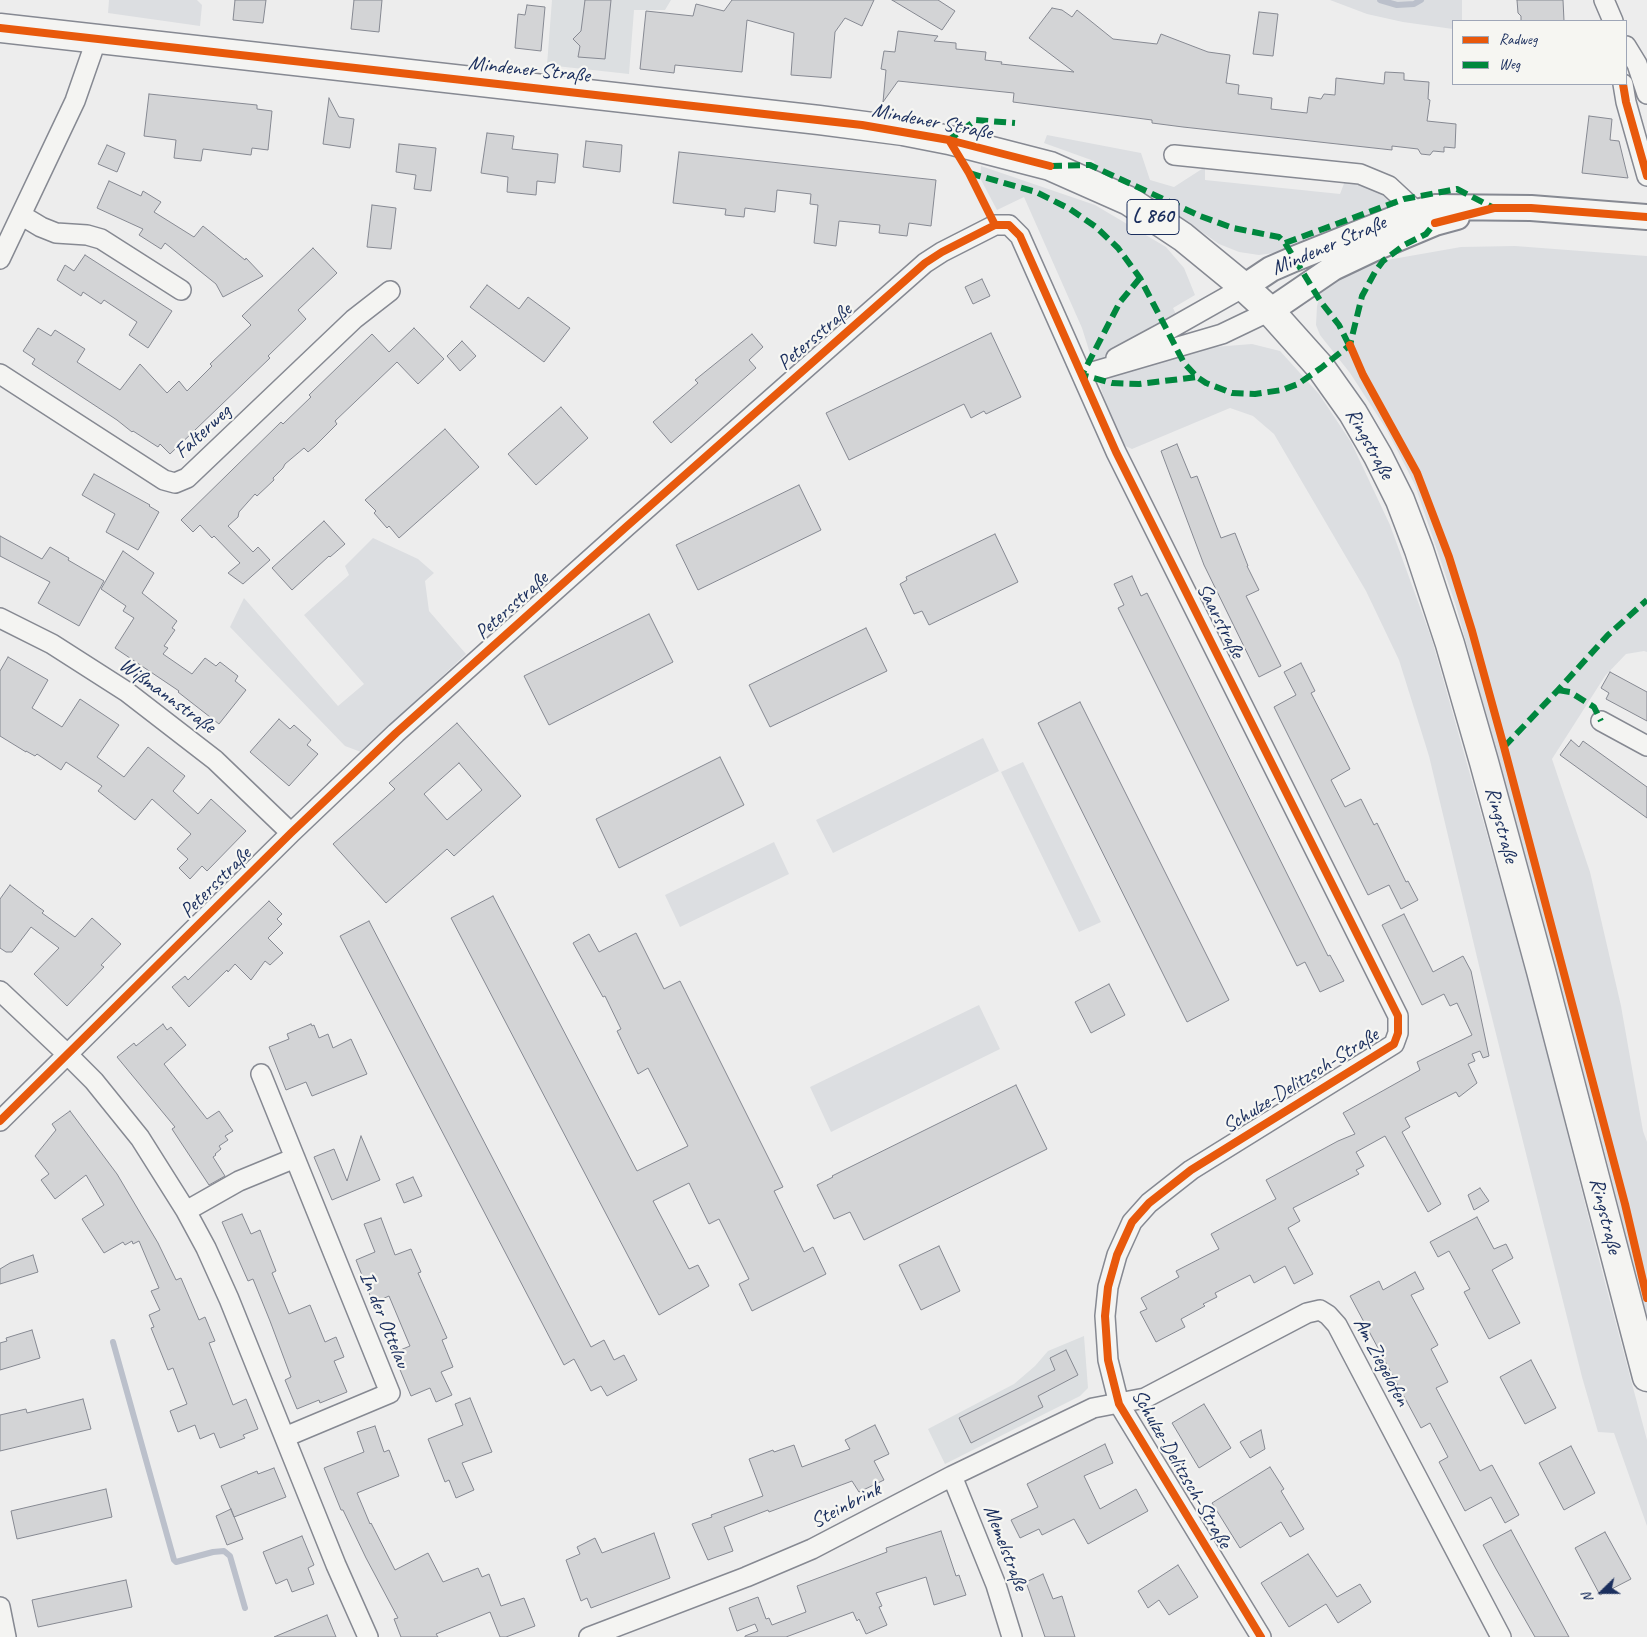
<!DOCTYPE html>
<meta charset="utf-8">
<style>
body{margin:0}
#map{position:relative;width:1647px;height:1637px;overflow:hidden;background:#ededed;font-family:Caveat,sans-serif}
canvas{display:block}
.legend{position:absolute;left:1452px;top:20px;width:175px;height:65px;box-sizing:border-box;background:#f6f6f2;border:1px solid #9ea6b7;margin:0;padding:6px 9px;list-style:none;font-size:15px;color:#1b2f5e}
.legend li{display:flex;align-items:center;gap:10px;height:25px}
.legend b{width:25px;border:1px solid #9ea6b7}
.north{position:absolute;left:1577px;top:1567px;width:50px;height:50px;-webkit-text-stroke:4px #f6f6f2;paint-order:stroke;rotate:248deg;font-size:14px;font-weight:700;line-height:20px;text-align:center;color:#1b2f5e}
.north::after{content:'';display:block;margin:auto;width:18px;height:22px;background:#1b2f5e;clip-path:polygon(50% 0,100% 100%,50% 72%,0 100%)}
</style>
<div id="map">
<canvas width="1647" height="1637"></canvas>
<ul class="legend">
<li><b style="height:6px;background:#e8590c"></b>Radweg</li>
<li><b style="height:6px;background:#00873e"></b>Weg</li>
</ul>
<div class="north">N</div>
</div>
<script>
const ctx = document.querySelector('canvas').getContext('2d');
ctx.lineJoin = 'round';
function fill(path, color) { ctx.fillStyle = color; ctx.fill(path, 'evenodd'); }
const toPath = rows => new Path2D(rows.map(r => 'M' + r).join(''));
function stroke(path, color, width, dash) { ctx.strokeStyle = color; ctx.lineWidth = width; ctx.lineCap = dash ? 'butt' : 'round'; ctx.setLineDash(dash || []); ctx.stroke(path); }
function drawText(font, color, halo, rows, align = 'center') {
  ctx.font = font + ' Caveat,sans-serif'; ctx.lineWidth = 4.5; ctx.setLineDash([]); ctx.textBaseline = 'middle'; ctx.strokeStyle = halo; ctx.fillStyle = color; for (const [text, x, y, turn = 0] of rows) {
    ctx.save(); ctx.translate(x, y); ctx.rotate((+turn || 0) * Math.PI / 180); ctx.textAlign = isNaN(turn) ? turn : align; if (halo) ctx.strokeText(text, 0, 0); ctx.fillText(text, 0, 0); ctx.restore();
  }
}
fill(toPath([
 [552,0,671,0,665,10,634,10,629,74,547,65],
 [1084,1336,1088,1388,1080,1396,945,1464,928,1429,1014,1384,1035,1366,1048,1351]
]), '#dcdfe1');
fill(toPath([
 [109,0,197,0,202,5,200,26,108,13],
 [1330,0,1462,0,1462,21,1453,21,1453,29,1403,22,1367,14],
 [1047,135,1141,153,1150,180,1174,187,1205,167,1205,180,1340,194,1345,181,1367,183,1389,196,1393,209,1302,246,1281,252,1259,255,1239,252,1219,244,1186,221,1097,170,1094,161,1044,143],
 [981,166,1095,205,1166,247,1184,268,1195,295,1173,308,1195,353,1214,347,1252,344,1280,351,1319,394,1351,442,1390,525,1432,640,1533,997,1603,1275,1647,1440,1647,1526,1614,1433,1598,1432,1582,1377,1481,974,1429,756,1399,660,1366,591,1274,434,1253,416,1230,408,1132,449,1123,445,1109,414,1082,328,1024,197,997,210,980,178],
 [1515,246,1647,256,1647,652,1644,651,1626,654,1605,676,1552,759,1590,872,1621,1006,1643,1131,1647,1142,1647,1321,1609,1169,1542,918,1456,606,1415,485,1387,430,1350,373,1320,335,1316,325,1317,306,1322,289,1335,275,1370,263,1461,247],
 [373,538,418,559,434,573,425,581,429,611,466,654,361,752,345,746,230,627,244,598,338,706,364,684,304,615,349,575,345,566],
 [983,738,999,771,833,853,816,820],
 [1023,762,1101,922,1079,932,1001,772],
 [774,842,789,874,680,927,665,895],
 [979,1005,1000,1049,831,1132,810,1087]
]), '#dcdee1');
stroke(toPath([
 [1380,0,1397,5,1414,4,1421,0],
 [113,1342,174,1560,176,1562,213,1552,224,1551,230,1556,245,1608]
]), '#bbc0cb', 6);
const building = toPath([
 [235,0,266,0,263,23,233,20,235,0],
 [354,0,382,0,379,32,351,29,354,0],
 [585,0,611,0,605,59,578,57,580,46,573,39,581,31,585,0],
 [732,0,874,0,862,26,845,18,835,32,831,78,791,75,794,33,747,20,742,72,675,65,674,73,640,69,646,11,693,16,696,4,724,11,732,0],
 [892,0,938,0,955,11,942,30,892,0],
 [1517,0,1563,0,1564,21,1521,21,1521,16,1518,13,1517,0],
 [527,5,545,7,541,51,515,48,518,14,525,15,527,5],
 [1052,8,1062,10,1072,17,1077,10,1113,39,1157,44,1161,34,1208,52,1230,55,1226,83,1239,85,1238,94,1272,98,1271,109,1307,113,1309,97,1321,99,1324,94,1335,95,1336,78,1384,84,1385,72,1404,73,1404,80,1429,82,1428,99,1430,100,1427,121,1456,124,1455,148,1444,147,1444,152,1433,151,1430,155,1421,154,1418,149,1392,146,1392,150,1183,127,1152,123,1152,120,1013,102,1014,93,898,81,883,102,886,70,881,69,884,51,895,52,898,31,938,36,934,41,956,43,956,49,986,52,985,60,1002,62,1001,64,1074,72,1029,38,1052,8],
 [1259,12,1278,14,1273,56,1253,54,1259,12],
 [149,94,257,105,257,109,272,111,268,150,252,148,251,155,203,149,201,161,174,158,176,140,144,136,149,94],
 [329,98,339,117,354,119,350,148,323,144,329,98],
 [1589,116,1612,119,1610,140,1619,141,1628,178,1582,173,1589,116],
 [487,133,514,136,512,149,558,154,555,183,537,181,536,195,507,192,508,177,481,173,487,133],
 [586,141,622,145,620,172,583,167,586,141],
 [399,144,436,148,431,191,414,189,416,175,396,172,399,144],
 [107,145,125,153,117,172,98,164,107,145],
 [679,152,936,180,931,226,909,223,907,236,879,233,880,225,839,221,836,246,814,243,818,205,810,204,811,194,777,190,775,212,745,208,744,217,725,215,726,209,673,203,679,152],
 [109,181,141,196,143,191,161,202,154,212,194,237,203,226,245,260,246,258,263,276,223,297,216,284,165,243,161,249,139,235,143,229,97,208,109,181],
 [372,205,396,208,391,249,367,247,372,205],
 [313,248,337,273,298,310,306,319,268,356,270,358,170,454,160,444,158,447,133,431,132,432,117,420,32,364,35,359,23,351,38,328,51,336,55,330,85,349,77,362,120,390,140,364,167,393,179,381,187,391,212,366,210,364,251,325,242,316,313,248],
 [85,255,172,311,148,348,129,335,137,322,104,300,101,304,83,292,81,296,57,280,65,265,74,271,85,255],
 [982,279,990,296,973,304,965,287,982,279],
 [487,285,519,309,528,297,570,328,544,362,470,307,487,285],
 [414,328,444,359,418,384,397,362,335,421,337,424,315,446,308,452,304,448,285,464,283,468,273,478,274,480,257,496,255,494,239,512,238,517,228,526,253,552,258,547,270,560,243,584,228,573,240,563,214,536,212,538,200,525,193,532,181,520,281,422,283,424,311,397,309,395,372,334,389,352,414,328],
 [991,333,1021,397,986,414,984,411,971,418,964,404,849,460,826,413,991,333],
 [752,334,763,347,749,360,756,368,671,443,653,422,698,383,695,380,752,334],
 [462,341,476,356,460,371,447,356,462,341],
 [561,407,588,438,536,485,508,454,561,407],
 [445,429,479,467,399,538,389,526,387,528,374,513,376,511,365,500,445,429],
 [1177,444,1191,478,1197,476,1221,538,1235,533,1248,566,1247,566,1259,590,1246,596,1281,666,1259,677,1204,565,1161,451,1177,444],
 [94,474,150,505,149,506,159,512,138,550,106,532,115,514,82,495,94,474],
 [799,485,821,530,698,590,676,545,799,485],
 [324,521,345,544,330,557,329,556,292,590,272,568,324,521],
 [995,534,1018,582,929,625,922,611,914,614,900,584,907,580,906,577,995,534],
 [0,536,42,559,50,547,69,558,68,560,104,581,79,626,38,603,50,582,0,556,0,536],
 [123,551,154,573,142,593,177,621,172,628,175,630,164,646,168,648,163,654,192,674,205,658,216,666,220,662,238,676,235,681,246,690,219,724,178,692,179,691,115,648,134,618,123,611,126,606,101,589,123,551],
 [1132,576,1141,596,1147,593,1328,956,1330,955,1344,981,1320,992,1305,962,1297,966,1118,608,1124,605,1114,584,1132,576],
 [649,614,673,662,549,725,524,676,649,614],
 [866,628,887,671,770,727,749,685,866,628],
 [8,657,48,680,32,708,62,727,80,699,119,725,97,757,124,777,148,747,185,776,173,791,198,814,211,799,246,831,207,871,202,866,190,879,179,868,188,859,177,849,191,834,152,799,135,820,98,791,102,786,66,762,61,770,37,754,35,756,26,751,26,752,0,736,0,671,8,657],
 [1301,663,1315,691,1311,693,1350,769,1331,780,1345,807,1361,799,1374,825,1377,823,1406,882,1408,881,1418,900,1401,909,1389,885,1368,895,1274,707,1296,695,1284,672,1301,663],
 [1610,672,1647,692,1647,721,1606,699,1609,693,1601,688,1610,672],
 [1080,702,1229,1000,1187,1022,1038,723,1080,702],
 [279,719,290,729,294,725,311,740,307,745,318,754,289,786,250,752,279,719],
 [457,723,521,796,454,856,447,849,386,903,333,844,395,789,389,783,457,723],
 [459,763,482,790,447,820,424,794,459,763],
 [1571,740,1579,747,1583,741,1647,787,1647,818,1560,755,1571,740],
 [720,757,744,805,619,868,596,819,720,757],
 [10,885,37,906,44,911,42,913,75,937,92,918,121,944,101,965,104,967,67,1006,34,974,59,948,31,927,12,952,6,952,0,948,0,899,10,885],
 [493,896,637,1171,688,1146,648,1068,638,1074,617,1031,621,1029,605,996,603,997,573,943,589,934,599,952,636,933,664,989,680,981,783,1187,774,1191,804,1252,813,1247,826,1274,752,1311,739,1284,749,1279,719,1219,709,1224,689,1183,653,1201,689,1269,698,1265,709,1286,659,1315,451,918,493,896],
 [269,901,282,914,277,919,282,924,268,938,283,953,270,965,265,961,251,980,235,964,228,972,227,970,189,1007,172,987,185,976,188,980,269,901],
 [1404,914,1433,972,1463,956,1471,971,1489,1056,1483,1058,1480,1051,1472,1054,1475,1061,1468,1064,1477,1083,1459,1097,1456,1092,1405,1118,1410,1127,1402,1132,1441,1204,1428,1212,1385,1136,1356,1152,1364,1166,1356,1170,1359,1174,1293,1208,1300,1221,1288,1228,1313,1274,1294,1284,1285,1266,1254,1283,1250,1275,1215,1293,1217,1297,1203,1304,1205,1306,1181,1319,1185,1327,1156,1342,1140,1312,1147,1309,1141,1298,1179,1277,1176,1271,1219,1249,1211,1234,1276,1199,1266,1180,1338,1141,1355,1134,1343,1113,1420,1070,1417,1062,1472,1035,1457,1003,1450,1006,1444,994,1422,1005,1382,925,1404,914],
 [369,921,591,1347,604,1340,614,1360,624,1355,637,1380,607,1396,601,1386,591,1391,574,1359,564,1365,340,936,369,921],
 [1109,984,1125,1015,1091,1033,1075,1002,1109,984],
 [163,1024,167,1030,171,1027,186,1045,164,1064,207,1119,219,1111,233,1131,225,1136,228,1140,219,1146,221,1149,215,1154,216,1155,213,1157,225,1176,209,1185,172,1129,175,1127,117,1057,134,1043,136,1046,163,1024],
 [311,1024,312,1026,314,1025,319,1038,328,1034,333,1048,351,1039,367,1074,312,1096,306,1082,286,1090,269,1047,289,1039,287,1034,311,1024],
 [1016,1085,1047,1149,864,1240,850,1212,834,1219,817,1185,833,1177,832,1176,1016,1085],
 [70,1111,117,1174,158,1243,176,1280,181,1278,199,1320,205,1317,215,1341,209,1343,233,1405,246,1399,258,1429,243,1435,245,1438,220,1448,214,1433,200,1439,195,1425,178,1432,170,1411,187,1404,173,1368,168,1370,151,1328,154,1327,149,1315,160,1310,151,1291,159,1288,139,1241,133,1244,132,1241,125,1245,123,1242,104,1253,82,1219,104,1205,86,1175,55,1199,41,1180,49,1174,35,1156,56,1130,52,1124,70,1111],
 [361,1136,380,1180,332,1200,314,1157,334,1149,347,1181,361,1136],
 [413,1177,422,1196,404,1203,396,1184,413,1177],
 [1480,1188,1489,1201,1474,1210,1468,1195,1480,1188],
 [242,1214,251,1234,260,1230,276,1271,272,1273,289,1314,310,1305,325,1342,336,1337,344,1357,334,1361,347,1392,320,1403,319,1400,297,1409,285,1380,291,1377,270,1321,253,1279,248,1281,222,1222,242,1214],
 [1477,1217,1494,1249,1506,1244,1513,1258,1492,1270,1520,1323,1489,1339,1464,1292,1470,1289,1449,1251,1438,1257,1430,1242,1477,1217],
 [381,1218,395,1255,411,1249,421,1272,418,1273,447,1338,442,1340,453,1367,441,1372,452,1395,436,1402,430,1388,411,1396,393,1353,410,1346,389,1296,373,1303,356,1260,375,1252,364,1224,381,1218],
 [939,1246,960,1291,921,1310,899,1265,939,1246],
 [33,1255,38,1272,0,1284,0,1269,10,1263,33,1255],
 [1415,1272,1424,1289,1411,1295,1438,1345,1431,1349,1448,1382,1436,1388,1480,1471,1492,1465,1519,1515,1505,1523,1491,1497,1465,1511,1439,1462,1448,1457,1430,1423,1421,1428,1350,1296,1379,1281,1383,1290,1415,1272],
 [32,1330,40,1358,0,1370,0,1343,7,1341,6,1338,32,1330],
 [1066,1350,1078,1375,1038,1396,1043,1407,971,1443,959,1418,1055,1370,1050,1358,1066,1350],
 [1531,1360,1556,1408,1525,1424,1500,1377,1531,1360],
 [470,1398,492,1452,462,1463,474,1490,456,1498,449,1480,445,1482,428,1439,463,1425,455,1404,470,1398],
 [83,1399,91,1429,0,1451,0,1415,26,1409,27,1413,83,1399],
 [1204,1404,1231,1448,1199,1468,1172,1423,1204,1404],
 [875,1425,889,1454,874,1461,884,1480,859,1492,852,1481,769,1512,768,1510,724,1527,733,1551,708,1560,692,1524,712,1517,711,1515,763,1496,749,1459,773,1450,774,1452,794,1445,802,1467,850,1449,845,1440,875,1425],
 [375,1426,384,1452,389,1450,399,1476,357,1493,370,1524,371,1523,395,1570,428,1553,443,1582,478,1568,482,1577,489,1574,501,1606,524,1598,535,1626,506,1637,500,1637,490,1612,436,1634,438,1637,401,1637,394,1619,398,1618,366,1558,343,1510,341,1510,324,1468,364,1452,357,1432,375,1426],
 [1261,1430,1265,1449,1250,1458,1240,1442,1261,1430],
 [1105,1444,1113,1463,1084,1476,1100,1509,1136,1489,1148,1511,1088,1544,1074,1519,1042,1535,1039,1529,1020,1538,1011,1520,1038,1507,1027,1484,1105,1444],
 [1571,1446,1595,1493,1564,1510,1539,1463,1571,1446],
 [1270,1467,1284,1489,1281,1491,1304,1529,1290,1537,1281,1522,1240,1548,1212,1503,1270,1467],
 [274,1468,286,1497,234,1517,221,1486,257,1471,258,1474,274,1468],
 [106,1489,112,1517,17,1539,11,1511,106,1489],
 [231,1509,243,1539,227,1545,216,1516,231,1509],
 [1511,1530,1524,1554,1569,1637,1535,1637,1496,1569,1483,1545,1511,1530],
 [941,1531,956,1576,959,1575,966,1595,934,1605,926,1577,876,1593,882,1606,879,1607,887,1625,866,1634,859,1619,857,1621,853,1612,786,1637,745,1637,745,1636,758,1631,755,1624,737,1631,729,1608,758,1597,766,1619,769,1618,772,1625,806,1612,797,1586,887,1552,886,1548,941,1531],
 [1605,1532,1631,1579,1600,1595,1575,1548,1605,1532],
 [654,1533,670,1578,591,1608,587,1598,581,1601,566,1560,580,1554,577,1547,595,1538,602,1553,654,1533],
 [302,1536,314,1565,308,1568,314,1584,292,1592,287,1579,276,1584,263,1552,302,1536],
 [1308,1554,1337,1597,1360,1584,1371,1602,1338,1623,1326,1604,1289,1627,1261,1583,1308,1554],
 [1178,1565,1198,1597,1169,1615,1159,1600,1148,1608,1138,1591,1178,1565],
 [1043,1574,1053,1599,1062,1596,1075,1637,1045,1637,1026,1582,1043,1574],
 [126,1580,132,1607,38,1627,32,1600,126,1580],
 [327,1615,336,1637,274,1637,327,1615]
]);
fill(building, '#d3d4d6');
stroke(building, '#868992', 1);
const minor = toPath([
 [1604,0,1613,21],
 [1626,46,1637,64,1647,94],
 [1623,84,1626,102,1647,176],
 [1174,155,1360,174,1389,186,1417,212],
 [21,215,41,227,56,233,87,235,101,239,181,290],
 [0,259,75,101,97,38],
 [1116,358,1168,330,1244,287],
 [0,374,164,480,175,483,187,478,354,319,390,291],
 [1082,375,1222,334,1270,311],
 [0,618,52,644,127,692,215,760,291,833],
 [1601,721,1647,746],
 [0,991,67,1054,94,1081,140,1138,186,1211,206,1248,229,1299,336,1565,368,1637],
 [261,1074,390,1393,285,1437],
 [0,1121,291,833,396,733,626,527,925,263,942,252,995,225,1009,225,1020,236,1116,452,1398,1016,1398,1033,1394,1044,1191,1170,1149,1203,1132,1222,1117,1255,1108,1287,1105,1316,1108,1360,1119,1404,1261,1637],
 [186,1211,239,1181,295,1158],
 [952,1476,996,1585,1012,1637],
 [0,1607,6,1637],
 [589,1637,746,1577,812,1549,952,1476,1093,1408,1145,1398,1307,1313,1320,1310,1328,1315,1337,1325,1501,1637]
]);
const tertiary = toPath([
 [1244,287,1271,269,1294,259,1399,217,1435,207,1531,208,1647,217],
 [1270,311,1333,268,1373,249,1435,223,1457,217]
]);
const primary = toPath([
 [0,28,819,120,903,131,949,140,1050,166,1129,201,1183,237,1244,287,1270,311,1321,368,1353,413,1378,456,1400,500,1419,550,1450,644,1484,762,1541,971,1647,1377]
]);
stroke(minor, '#868992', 22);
stroke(tertiary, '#868992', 28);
stroke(primary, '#868992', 31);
stroke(minor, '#f4f4f2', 19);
stroke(tertiary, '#f4f4f2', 24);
stroke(primary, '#f4f4f2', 28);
stroke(toPath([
 [950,142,949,140,976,120,1015,123],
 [1050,166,1090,165,1200,216,1233,228,1279,237,1285,243,1321,302,1339,325,1351,349],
 [969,173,1036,192,1070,209,1096,227,1118,248,1140,278,1184,363,1197,377,1206,383,1232,393,1255,394,1282,390,1298,384,1321,368,1350,345,1362,296,1375,272,1383,261,1404,245,1426,234,1435,223],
 [1285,243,1404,199,1457,189,1494,208],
 [1140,278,1120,302,1082,375,1112,383,1139,384,1197,377],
 [1558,690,1570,692,1594,707,1601,721],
 [1504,747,1558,690,1608,635,1647,600]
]), '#00873e', 6, [12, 6]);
stroke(toPath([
 [0,28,862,125,949,140,1050,166],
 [1623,84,1626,102,1647,176],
 [949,140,969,173,995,225],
 [1435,223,1494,208,1531,208,1647,217],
 [1350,345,1363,375,1417,473,1449,557,1472,631,1504,747,1625,1204,1647,1298],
 [0,1121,291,833,396,733,626,527,925,263,942,252,995,225,1009,225,1020,236,1116,452,1398,1016,1398,1033,1394,1044,1191,1170,1149,1203,1132,1222,1117,1255,1108,1287,1105,1316,1108,1360,1119,1404,1261,1637]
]), '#e8590c', 8);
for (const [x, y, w] of [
 [1153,217,52]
]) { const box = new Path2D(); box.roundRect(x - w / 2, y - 17.5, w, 35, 4); ctx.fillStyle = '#f6f6f2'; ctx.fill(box); stroke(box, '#1b2f5e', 1); }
drawText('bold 20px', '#1b2f5e', null, [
 ["L 860",1153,217]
]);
drawText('21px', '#1b2f5e', '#f6f6f2', [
 ["Mindener Straße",529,70,6],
 ["Mindener Straße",932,122,11],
 ["Mindener Straße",1329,246,-23],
 ["Petersstraße",815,337,-41],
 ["Falterweg",203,432,-43],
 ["Ringstraße",1369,444,61],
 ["Petersstraße",512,606,-42],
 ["Saarstraße",1220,621,63],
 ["Wißmannstraße",167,696,36],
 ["Ringstraße",1501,825,75],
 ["Petersstraße",216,883,-45],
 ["Schulze-Delitzsch-Straße",1301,1081,-32],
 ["Ringstraße",1605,1216,76],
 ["In der Ottelau",384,1320,68],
 ["Am Ziegelofen",1381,1362,62],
 ["Schulze-Delitzsch-Straße",1181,1469,60],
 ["Steinbrink",846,1506,-28],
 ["Memelstraße",1005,1548,69]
]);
</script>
